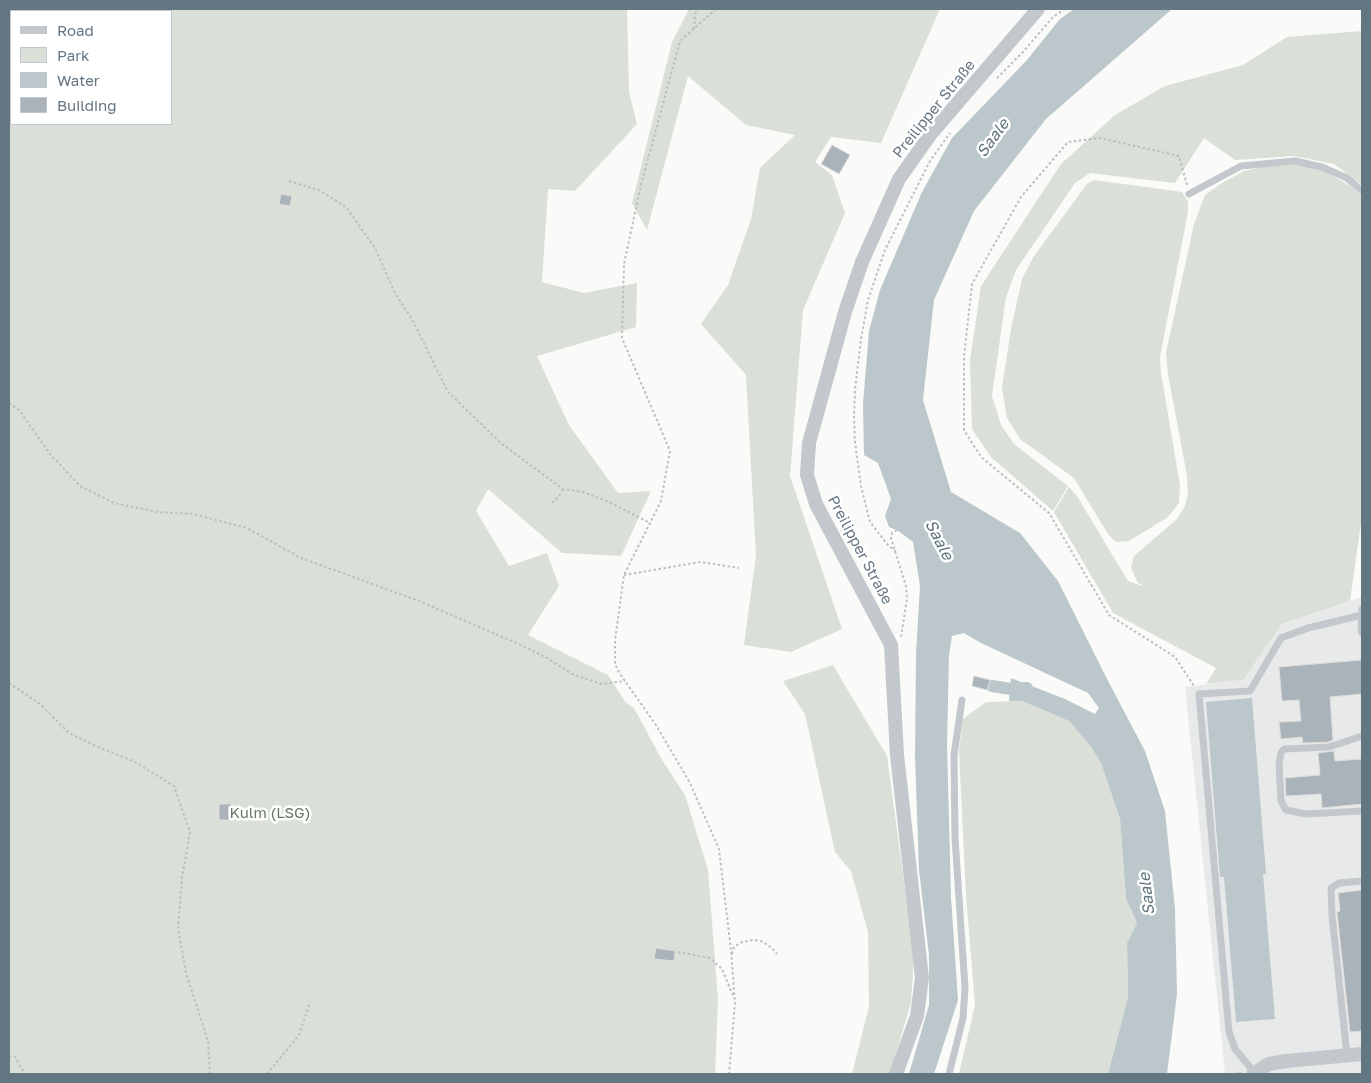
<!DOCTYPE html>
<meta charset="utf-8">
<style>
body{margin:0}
#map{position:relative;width:1371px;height:1083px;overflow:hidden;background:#fafaf8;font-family:"Golos Text",sans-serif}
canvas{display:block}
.frame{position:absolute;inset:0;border:10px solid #657683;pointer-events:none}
.legend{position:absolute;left:10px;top:10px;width:162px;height:115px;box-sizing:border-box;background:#fff;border:1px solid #c1c8cd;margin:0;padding:6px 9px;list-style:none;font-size:15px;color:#657683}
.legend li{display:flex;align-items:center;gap:10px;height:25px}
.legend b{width:25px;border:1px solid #c1c8cd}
</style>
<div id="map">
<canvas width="1371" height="1083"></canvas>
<div class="frame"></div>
<ul class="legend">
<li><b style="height:6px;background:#c3c8cc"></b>Road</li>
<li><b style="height:14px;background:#dadfd7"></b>Park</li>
<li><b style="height:14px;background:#bbc7cb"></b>Water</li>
<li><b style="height:14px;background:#aab3b9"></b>Building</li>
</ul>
</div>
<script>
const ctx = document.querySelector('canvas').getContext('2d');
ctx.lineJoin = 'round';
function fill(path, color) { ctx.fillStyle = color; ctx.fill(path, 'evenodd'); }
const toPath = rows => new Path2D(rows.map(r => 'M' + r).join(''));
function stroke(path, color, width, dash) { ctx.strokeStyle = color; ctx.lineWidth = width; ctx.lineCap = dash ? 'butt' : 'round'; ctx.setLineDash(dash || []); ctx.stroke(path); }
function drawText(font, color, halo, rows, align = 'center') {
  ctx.font = font + ' "Golos Text",sans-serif'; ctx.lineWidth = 5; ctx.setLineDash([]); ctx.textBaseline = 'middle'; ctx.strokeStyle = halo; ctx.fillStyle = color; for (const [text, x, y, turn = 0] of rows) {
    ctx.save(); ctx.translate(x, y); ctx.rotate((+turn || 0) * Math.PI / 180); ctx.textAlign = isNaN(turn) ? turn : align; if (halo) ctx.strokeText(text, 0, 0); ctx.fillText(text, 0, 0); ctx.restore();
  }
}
fill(toPath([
 [1362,597,1362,1074,1225,1074,1185,687,1243,680,1282,624]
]), '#e8e9e9');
fill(toPath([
 [9,9,627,9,629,92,637,124,575,191,548,189,542,282,584,293,637,283,636,327,537,356,569,425,618,493,651,491,621,556,562,553,488,489,476,511,509,566,547,553,559,586,528,635,608,675,626,703,634,708,662,760,685,795,708,870,718,1000,715,1074,9,1074],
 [11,11,171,11,171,124,11,124],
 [689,9,940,9,881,143,831,137,815,162,832,175,845,213,803,310,790,476,842,629,791,652,744,645,756,556,746,375,701,324,728,285,751,219,760,168,795,135,746,125,688,76,647,230,632,203,672,42],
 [1362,31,1362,185,1334,164,1294,156,1235,160,1204,138,1175,183,1090,173,1075,183,1016,270,1006,297,992,396,1001,425,1014,444,1068,486,1053,511,991,457,972,429,970,360,981,286,1061,164,1115,115,1165,86,1243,65,1287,37],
 [1297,164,1325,171,1350,186,1362,196,1362,516,1350,601,1282,624,1243,680,1206,684,1216,668,1113,613,1054,512,1069,487,1077,496,1128,581,1148,588,1138,583,1131,568,1134,556,1177,519,1185,506,1188,494,1187,476,1168,374,1166,353,1194,224,1205,195,1222,183,1244,171,1263,167],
 [1094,180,1182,192,1188,202,1188,212,1160,357,1161,373,1180,485,1179,503,1168,517,1129,541,1116,542,1108,534,1074,478,1020,439,1007,418,1002,387,1011,329,1022,279,1034,256,1087,184],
 [833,665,887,756,914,957,911,1002,890,1074,852,1074,869,1006,868,932,851,871,835,852,805,714,783,681],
 [1022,701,1069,721,1091,747,1101,763,1120,819,1126,899,1137,923,1127,943,1128,997,1108,1074,959,1074,975,1005,966,895,959,750,963,719,986,702]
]), '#dadfd7');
fill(toPath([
 [1074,9,1172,9,1046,119,974,211,934,300,923,400,951,492,1020,533,1058,581,1107,679,1145,751,1165,811,1175,909,1177,994,1167,1074,1108,1074,1128,997,1127,943,1137,923,1126,899,1120,819,1101,763,1091,747,1069,721,1022,701,1009,701,1011,678,1065,699,1095,714,1099,708,1088,693,981,643,964,633,952,636,949,655,947,745,951,897,958,1000,934,1074,909,1074,929,1005,929,955,919,870,915,757,916,653,920,586,913,542,897,530,889,527,885,516,891,499,878,463,864,455,863,404,869,331,880,290,922,192,952,138,1027,60,1060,19],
 [1252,698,1266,874,1263,874,1275,1019,1236,1022,1224,877,1220,877,1206,702]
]), '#bbc7cb');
stroke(toPath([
 [992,686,1011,689,1027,688]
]), '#bbc7cb', 12);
const building = toPath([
 [832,145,850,155,839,174,821,164,832,145],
 [281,194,292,196,290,206,279,204,281,194],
 [1362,660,1362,694,1330,697,1333,740,1328,742,1303,743,1302,737,1281,739,1279,722,1301,721,1299,700,1282,701,1279,667,1362,660],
 [974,676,990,680,987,690,972,686,974,676],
 [1334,751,1335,761,1362,759,1362,804,1322,808,1321,794,1286,796,1285,778,1320,775,1318,753,1334,751],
 [219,804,232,804,232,820,219,820,219,804],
 [1362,890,1362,1031,1350,1032,1337,912,1340,911,1338,893,1362,890],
 [656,948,675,951,674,961,654,959,656,948]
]);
fill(building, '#aab3b9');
stroke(building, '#dcdcda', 1);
stroke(toPath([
 [716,9,680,41,641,185,624,264,622,338,670,451,661,501,624,575,615,640,615,664,620,674,656,725,690,783,719,849,731,950,735,1003,729,1074],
 [694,29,696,9],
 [997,78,1023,52,1053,17,1065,9],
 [289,181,319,190,346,207,375,248,395,293,413,321,448,392,502,444,563,489,583,492,609,502,650,523],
 [1187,185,1179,156,1100,138,1068,142,1021,197,972,284,964,357,964,430,981,457,1049,513,1109,615,1175,657,1194,686],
 [9,403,19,410,50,454,80,486,114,503,157,512,193,514,247,528,301,558,419,601,521,645,547,658,572,674,601,684,625,681],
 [552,503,559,496,563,489],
 [897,530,892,533,891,538,906,586,907,599,901,637],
 [896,552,887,544,870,522,861,486,855,442,854,416,855,390,861,339,868,300,885,250,930,161,950,133],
 [624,575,700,562,739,568],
 [9,683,40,704,69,733,96,746,133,761,174,786,190,832,182,878,178,929,186,973,208,1041,210,1074],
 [678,952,710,958,722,969,734,998],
 [732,954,734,947,742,942,753,940,761,941,772,948,777,954],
 [9,1056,15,1057,25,1074],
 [267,1074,299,1035,310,1002],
 [1234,1074,1241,1073]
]), '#bbbfc2', 2, [2.5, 2.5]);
stroke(toPath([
 [1189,194,1241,166,1295,161,1322,167,1347,178,1362,191],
 [1362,609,1361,630,1362,633],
 [1362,736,1329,747,1284,749,1281,753,1279,764,1281,801,1286,810,1306,814,1362,811],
 [1347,1055,1332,916,1331,888,1339,883,1362,881],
 [1254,1072,1235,1049,1229,1032,1199,694,1250,691,1281,638,1308,628,1362,615],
 [949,1074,963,1018,965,988,955,838,954,755,962,700]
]), '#c3c8cc', 7);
stroke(toPath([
 [896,1074,917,1016,922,978,897,755,891,645,816,504,807,475,809,443,845,312,862,262,899,179,930,135,1038,9],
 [1253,1074,1269,1064,1286,1061,1362,1054]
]), '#c3c8cc', 14);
drawText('15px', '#657683', '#fff', [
 ["Preilipper Straße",934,109,-51],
 ["Preilipper Straße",860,550,62]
]);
drawText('15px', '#687a64', '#fff', [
 ["Kulm (LSG)",270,813]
]);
drawText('italic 16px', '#60757c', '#fff', [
 ["Saale",993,138,-54],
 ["Saale",939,540,63],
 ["Saale",1147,894,-97]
]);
</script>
